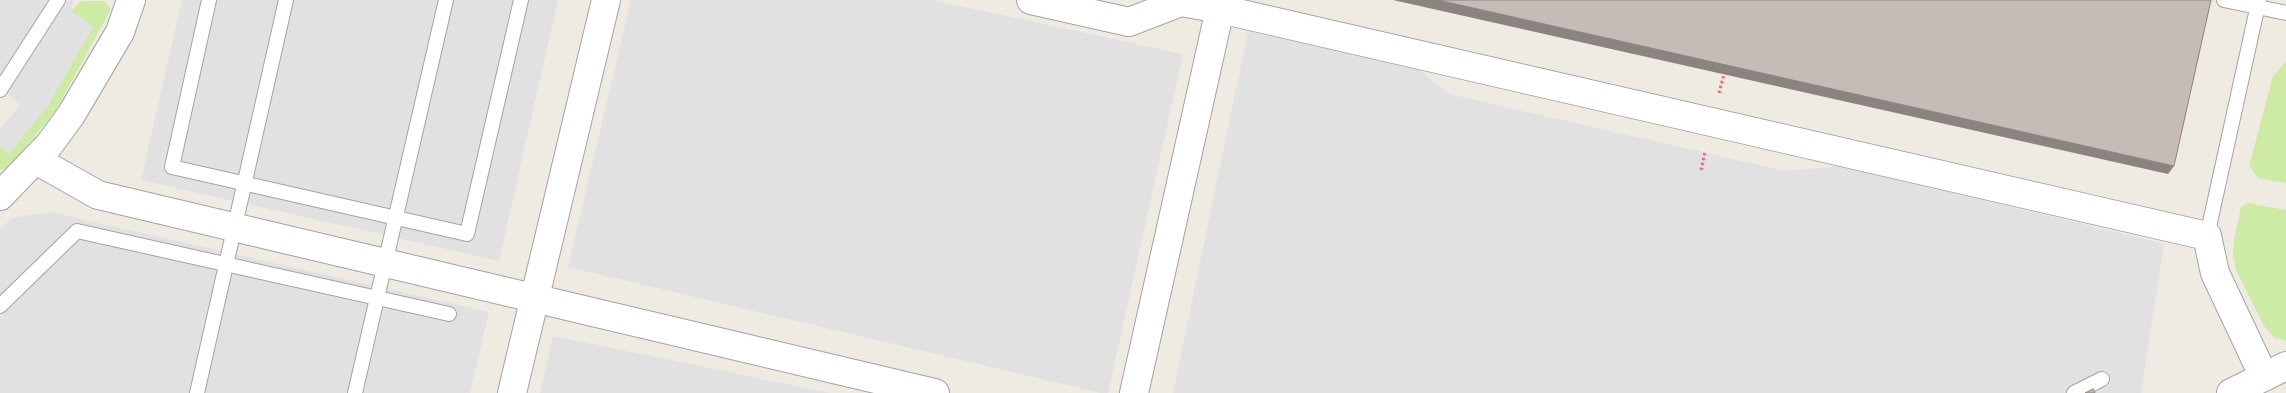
<!DOCTYPE html>
<style>
body{margin:0}
canvas{display:block;background:#efeae2}
</style>
<canvas width="2286" height="393"></canvas>
<script>
const ctx = document.querySelector('canvas').getContext('2d');
ctx.lineJoin = 'round';
function fill(path, color) { ctx.fillStyle = color; ctx.fill(path, 'evenodd'); }
const toPath = rows => new Path2D(rows.map(r => 'M' + r).join(''));
function stroke(path, color, width, dash) { ctx.strokeStyle = color; ctx.lineWidth = width; ctx.lineCap = dash ? 'butt' : 'round'; ctx.setLineDash(dash || []); ctx.stroke(path); }
fill(toPath([
 [81,1,104,1,111,9,56,110,8,169,0,170,0,146,9,154,93,27,71,11],
 [2286,61,2286,183,2258,178,2249,166,2273,76],
 [2248,203,2286,210,2286,341,2275,338,2264,326,2236,270,2233,255,2234,240,2241,207]
]), '#ceeba6');
fill(toPath([
 [0,0,74,0,71,11,93,27,47,107,9,154,0,146,0,129,20,105,0,86],
 [182,0,558,0,499,261,141,180],
 [631,0,932,0,1183,54,1108,393,1101,393,568,267],
 [1248,31,1418,69,1449,94,1785,171,1843,166,2164,244,2141,393,1173,393],
 [50,212,489,312,470,393,0,393,0,229,12,218],
 [553,336,831,393,540,393]
]), '#e1e1e1');
const service = toPath([
 [209,0,172,167,467,234,521,0],
 [2224,0,2286,13],
 [0,90,58,0],
 [2207,236,2259,0],
 [0,306,77,231,449,314],
 [197,393,286,0],
 [355,393,446,0],
 [2074,393,2102,379]
]);
const minor = toPath([
 [1031,0,1129,22,1181,2,1220,9,2207,236,2215,273,2264,377],
 [36,160,98,195,935,393],
 [0,196,49,145,71,115,120,32,131,0],
 [512,393,606,0],
 [1134,393,1220,9],
 [2231,393,2286,366]
]);
stroke(service, '#a4a4a4', 16);
stroke(minor, '#a4a4a4', 30);
stroke(toPath([
 [1719,93,1724,74],
 [1701,170,1705,152]
]), '#fe6764', 3, [2.5, 2.5]);
stroke(service, '#fff', 14);
stroke(minor, '#fff', 28);
fill(toPath([
 [1393,0,1438,0,2174,166,2168,174]
]), '#8b837f');
const building = toPath([
 [1438,0,2211,0,2174,166,1438,0],
 [2093,389,2095,393,2085,393,2093,389]
]);
fill(building, '#c6bbb6');
stroke(building, '#8b837f', 1);
</script>
